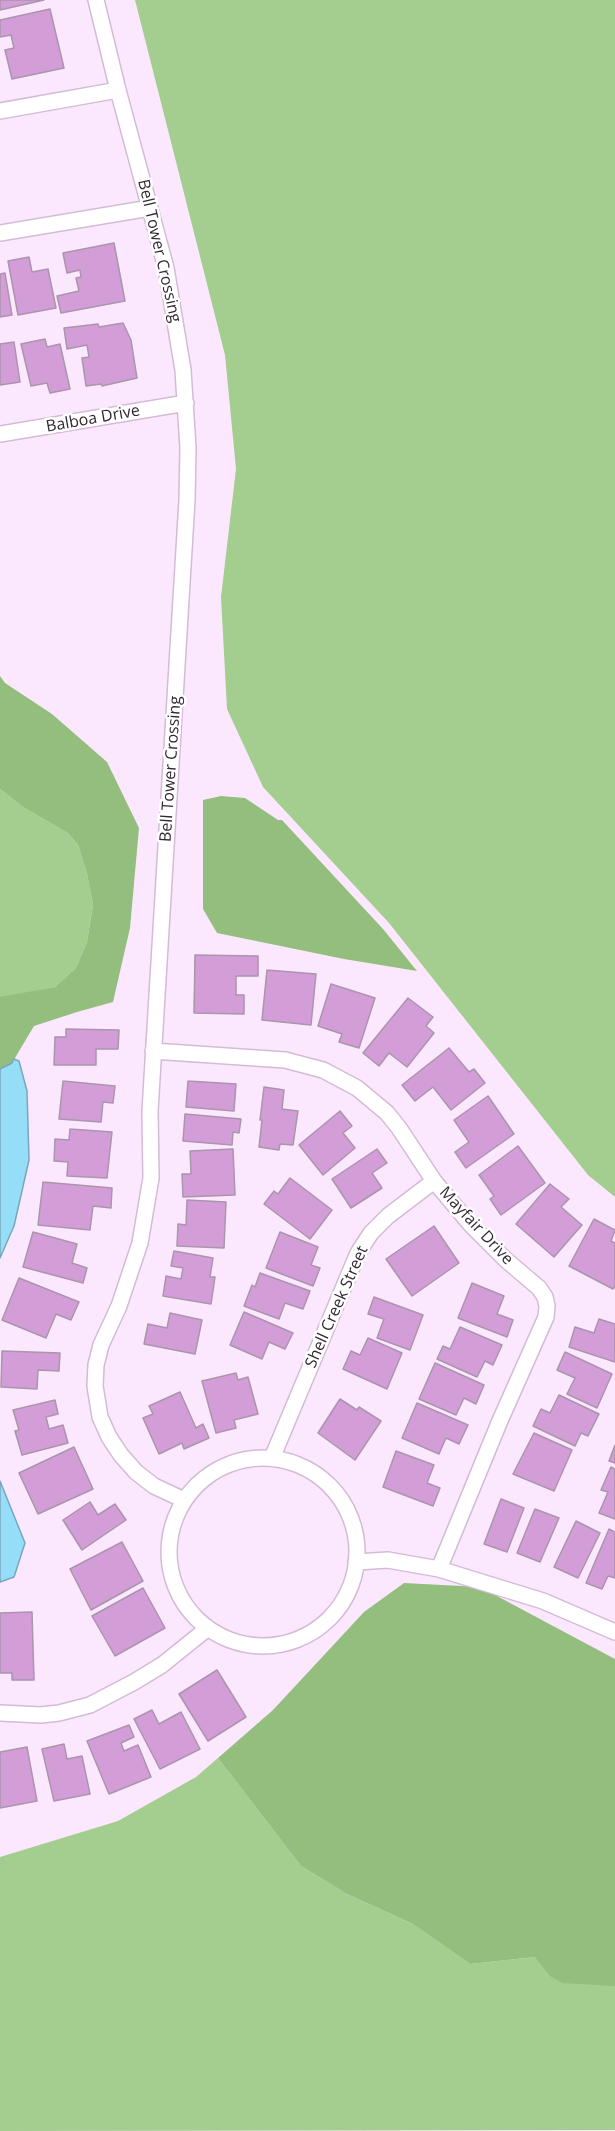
<!DOCTYPE html>
<style>
body{margin:0}
canvas{display:block;background:#fce8fe}
</style>
<canvas width="615" height="2131"></canvas>
<script>
const ctx = document.querySelector('canvas').getContext('2d');
ctx.lineJoin = 'round';
function fill(path, color) { ctx.fillStyle = color; ctx.fill(path, 'evenodd'); }
const toPath = rows => new Path2D(rows.map(r => 'M' + r).join(''));
function stroke(path, color, width, dash) { ctx.strokeStyle = color; ctx.lineWidth = width; ctx.lineCap = dash ? 'butt' : 'round'; ctx.setLineDash(dash || []); ctx.stroke(path); }
function drawText(font, color, halo, rows, align = 'center') {
  ctx.font = font + ' "Open Sans",sans-serif'; ctx.lineWidth = 5; ctx.setLineDash([]); ctx.textBaseline = 'middle'; ctx.strokeStyle = halo; ctx.fillStyle = color; for (const [text, x, y, turn = 0] of rows) {
    ctx.save(); ctx.translate(x, y); ctx.rotate((+turn || 0) * Math.PI / 180); ctx.textAlign = isNaN(turn) ? turn : align; if (halo) ctx.strokeText(text, 0, 0); ctx.fillText(text, 0, 0); ctx.restore();
  }
}
fill(toPath([
 [135,0,615,0,615,1197,588,1175,389,923,263,787,227,709,221,597,236,469,225,355],
 [0,789,23,807,68,833,78,845,87,874,93,905,87,942,76,968,55,987,5,997,0,997],
 [218,1758,301,1866,347,1894,413,1924,470,1964,535,1957,615,1986,615,2130,0,2131,0,1857,118,1821,196,1777]
]), '#a4cd90');
fill(toPath([
 [0,676,5,683,52,714,107,762,139,828,130,928,113,1002,77,1012,34,1026,12,1063,0,1069,0,997,55,987,76,968,87,942,93,905,87,874,78,845,68,833,23,807,0,789],
 [221,796,245,798,278,820,282,820,383,929,417,971,344,959,217,933,203,909,203,800],
 [404,1583,480,1587,615,1659,615,1986,563,1983,550,1976,535,1957,470,1964,413,1924,347,1894,301,1866,218,1758,273,1710,364,1612]
]), '#93be7e');
const water = toPath([
 [14,1059,19,1061,27,1091,29,1160,14,1226,0,1258,0,1069,12,1063,14,1059],
 [0,1481,25,1543,14,1577,0,1582,0,1481]
]);
fill(water, '#96def8');
stroke(water, '#78a7bd', 1.5);
const building = toPath([
 [0,0,44,0,0,10,0,0],
 [50,9,64,68,12,79,5,50,14,48,11,35,0,37,0,20,50,9],
 [114,243,125,301,61,313,57,296,79,291,76,278,81,277,80,270,67,273,63,253,114,243],
 [29,257,32,272,48,269,56,308,18,315,8,261,29,257],
 [5,273,12,315,0,317,0,274,5,273],
 [123,323,131,340,137,378,102,386,101,384,86,386,82,358,89,357,87,345,67,349,64,328,98,324,99,327,123,323],
 [45,339,47,347,60,344,70,389,50,393,47,383,31,386,21,344,45,339],
 [14,342,20,382,0,385,0,344,14,342],
 [195,955,258,956,258,976,236,976,236,995,244,995,244,1014,194,1013,195,955],
 [267,970,316,974,311,1025,262,1020,267,970],
 [331,984,375,998,359,1048,339,1042,342,1034,318,1026,331,984],
 [408,998,433,1017,426,1026,434,1033,407,1067,389,1053,379,1066,363,1053,408,998],
 [66,1029,119,1030,118,1049,96,1049,96,1065,54,1065,55,1037,66,1037,66,1029],
 [449,1048,469,1072,474,1069,485,1083,451,1110,433,1087,415,1101,402,1085,449,1048],
 [63,1081,115,1086,113,1103,103,1102,101,1122,59,1119,63,1081],
 [188,1081,236,1084,234,1111,186,1107,188,1081],
 [264,1087,284,1090,282,1109,298,1111,293,1145,280,1144,279,1150,259,1147,262,1120,260,1120,264,1087],
 [488,1096,514,1134,466,1168,455,1152,469,1142,454,1120,488,1096],
 [340,1111,352,1126,343,1133,355,1148,323,1175,299,1145,340,1111],
 [185,1114,241,1119,239,1133,233,1132,232,1145,183,1141,185,1114],
 [70,1129,112,1132,107,1178,67,1176,68,1162,54,1161,55,1139,69,1140,70,1129],
 [518,1146,545,1183,501,1215,490,1199,494,1196,479,1175,518,1146],
 [233,1149,235,1195,183,1197,182,1174,191,1174,190,1151,233,1149],
 [377,1149,387,1163,372,1173,382,1188,351,1208,332,1179,377,1149],
 [290,1178,332,1210,310,1239,264,1204,274,1191,278,1194,290,1178],
 [43,1182,112,1188,111,1208,93,1206,90,1230,38,1225,43,1182],
 [550,1184,569,1199,561,1207,582,1225,554,1257,516,1224,550,1184],
 [187,1200,226,1202,224,1248,177,1246,178,1224,186,1225,187,1200],
 [594,1219,615,1230,611,1241,615,1243,615,1286,613,1289,569,1266,594,1219],
 [434,1226,459,1263,412,1296,386,1259,434,1226],
 [33,1232,77,1244,72,1263,87,1268,83,1283,23,1267,33,1232],
 [280,1232,318,1247,311,1265,320,1268,313,1286,266,1268,280,1232],
 [174,1251,213,1258,210,1277,215,1277,211,1304,163,1296,166,1276,181,1279,183,1268,171,1266,174,1251],
 [260,1273,310,1291,303,1309,285,1303,279,1319,244,1306,252,1285,255,1287,260,1273],
 [19,1278,79,1302,71,1320,56,1314,46,1338,2,1320,19,1278],
 [472,1283,504,1296,497,1314,513,1320,507,1337,458,1318,472,1283],
 [374,1297,423,1315,410,1350,377,1338,384,1319,368,1314,374,1297],
 [244,1312,293,1333,285,1349,269,1342,262,1359,230,1345,244,1312],
 [170,1313,202,1320,195,1354,144,1344,148,1324,167,1328,170,1313],
 [599,1319,615,1324,615,1362,569,1347,575,1327,594,1333,599,1319],
 [460,1327,502,1345,493,1365,485,1361,477,1377,437,1359,443,1346,450,1349,460,1327],
 [368,1338,402,1353,387,1389,343,1369,351,1351,360,1355,368,1338],
 [2,1351,60,1353,59,1371,38,1370,37,1389,1,1387,2,1351],
 [565,1352,612,1374,597,1408,567,1394,575,1378,557,1370,565,1352],
 [435,1363,484,1385,476,1404,464,1398,456,1415,419,1399,435,1363],
 [236,1373,238,1380,248,1377,258,1414,234,1420,236,1428,216,1433,202,1381,236,1373],
 [180,1392,196,1428,203,1424,209,1438,184,1449,182,1443,159,1454,143,1418,153,1414,149,1406,180,1392],
 [559,1395,599,1414,588,1436,581,1433,575,1446,533,1426,541,1409,550,1413,559,1395],
 [340,1399,357,1410,359,1407,381,1421,355,1460,318,1433,340,1399],
 [55,1400,58,1414,46,1417,49,1429,63,1425,68,1443,22,1455,15,1431,19,1430,13,1410,55,1400],
 [417,1403,468,1425,459,1444,446,1438,439,1454,402,1438,417,1403],
 [534,1433,572,1450,554,1491,513,1474,534,1433],
 [615,1445,615,1463,609,1461,615,1445],
 [74,1447,93,1489,38,1514,19,1473,74,1447],
 [396,1451,434,1465,427,1483,440,1488,433,1506,383,1487,396,1451],
 [611,1467,615,1469,615,1519,599,1513,608,1492,601,1490,611,1467],
 [501,1499,524,1508,507,1552,484,1544,501,1499],
 [90,1502,98,1515,115,1504,126,1520,82,1550,63,1520,90,1502],
 [535,1509,559,1518,540,1562,517,1553,535,1509],
 [576,1521,600,1533,578,1578,554,1567,576,1521],
 [609,1529,615,1532,615,1578,608,1576,602,1589,586,1583,609,1529],
 [122,1542,143,1581,91,1610,70,1569,122,1542],
 [143,1588,165,1628,115,1656,92,1616,143,1588],
 [32,1612,34,1680,12,1680,12,1673,0,1673,0,1613,32,1612],
 [217,1670,246,1717,208,1741,179,1694,217,1670],
 [152,1710,159,1724,181,1712,200,1749,160,1769,134,1719,152,1710],
 [129,1725,134,1737,121,1743,124,1751,138,1745,151,1777,109,1794,87,1741,129,1725],
 [64,1744,67,1759,82,1756,90,1794,54,1801,42,1749,64,1744],
 [27,1747,37,1801,0,1808,0,1752,27,1747]
]);
fill(building, '#d39ed7');
stroke(building, '#ab94ad', 1.5);
const street = toPath([
 [96,0,118,90,166,268,183,370,188,448,187,500,150,1111,151,1178,140,1243,119,1306,101,1345,96,1365,95,1386,100,1417,109,1437,121,1455,136,1472,154,1486,184,1500],
 [0,111,118,90],
 [0,233,150,208],
 [0,434,186,403],
 [153,1051,285,1060,323,1070,357,1088,387,1113,399,1128,434,1181,471,1225,506,1260,539,1288,545,1297,547,1306,546,1317,499,1423,439,1569],
 '169 1552a94 94 0 1 1 188 0a94 94 0 1 1-188 0Z',
 [272,1458,358,1253,371,1233,388,1216,434,1181],
 [356,1562,388,1560,439,1569,543,1601,615,1632],
 [0,1713,41,1715,59,1713,90,1705,134,1682,162,1665,208,1628]
]);
stroke(street, '#d4bbd5', 18);
stroke(street, '#fff', 15);
drawText('16px', '#322832', '#fff', [
 ["Bell Tower Crossing",159,251,77],
 ["Balboa Drive",93,419,-10],
 ["Bell Tower Crossing",171,769,-86],
 ["Mayfair Drive",476,1226,47],
 ["Shell Creek Street",337,1307,-66]
]);
</script>
